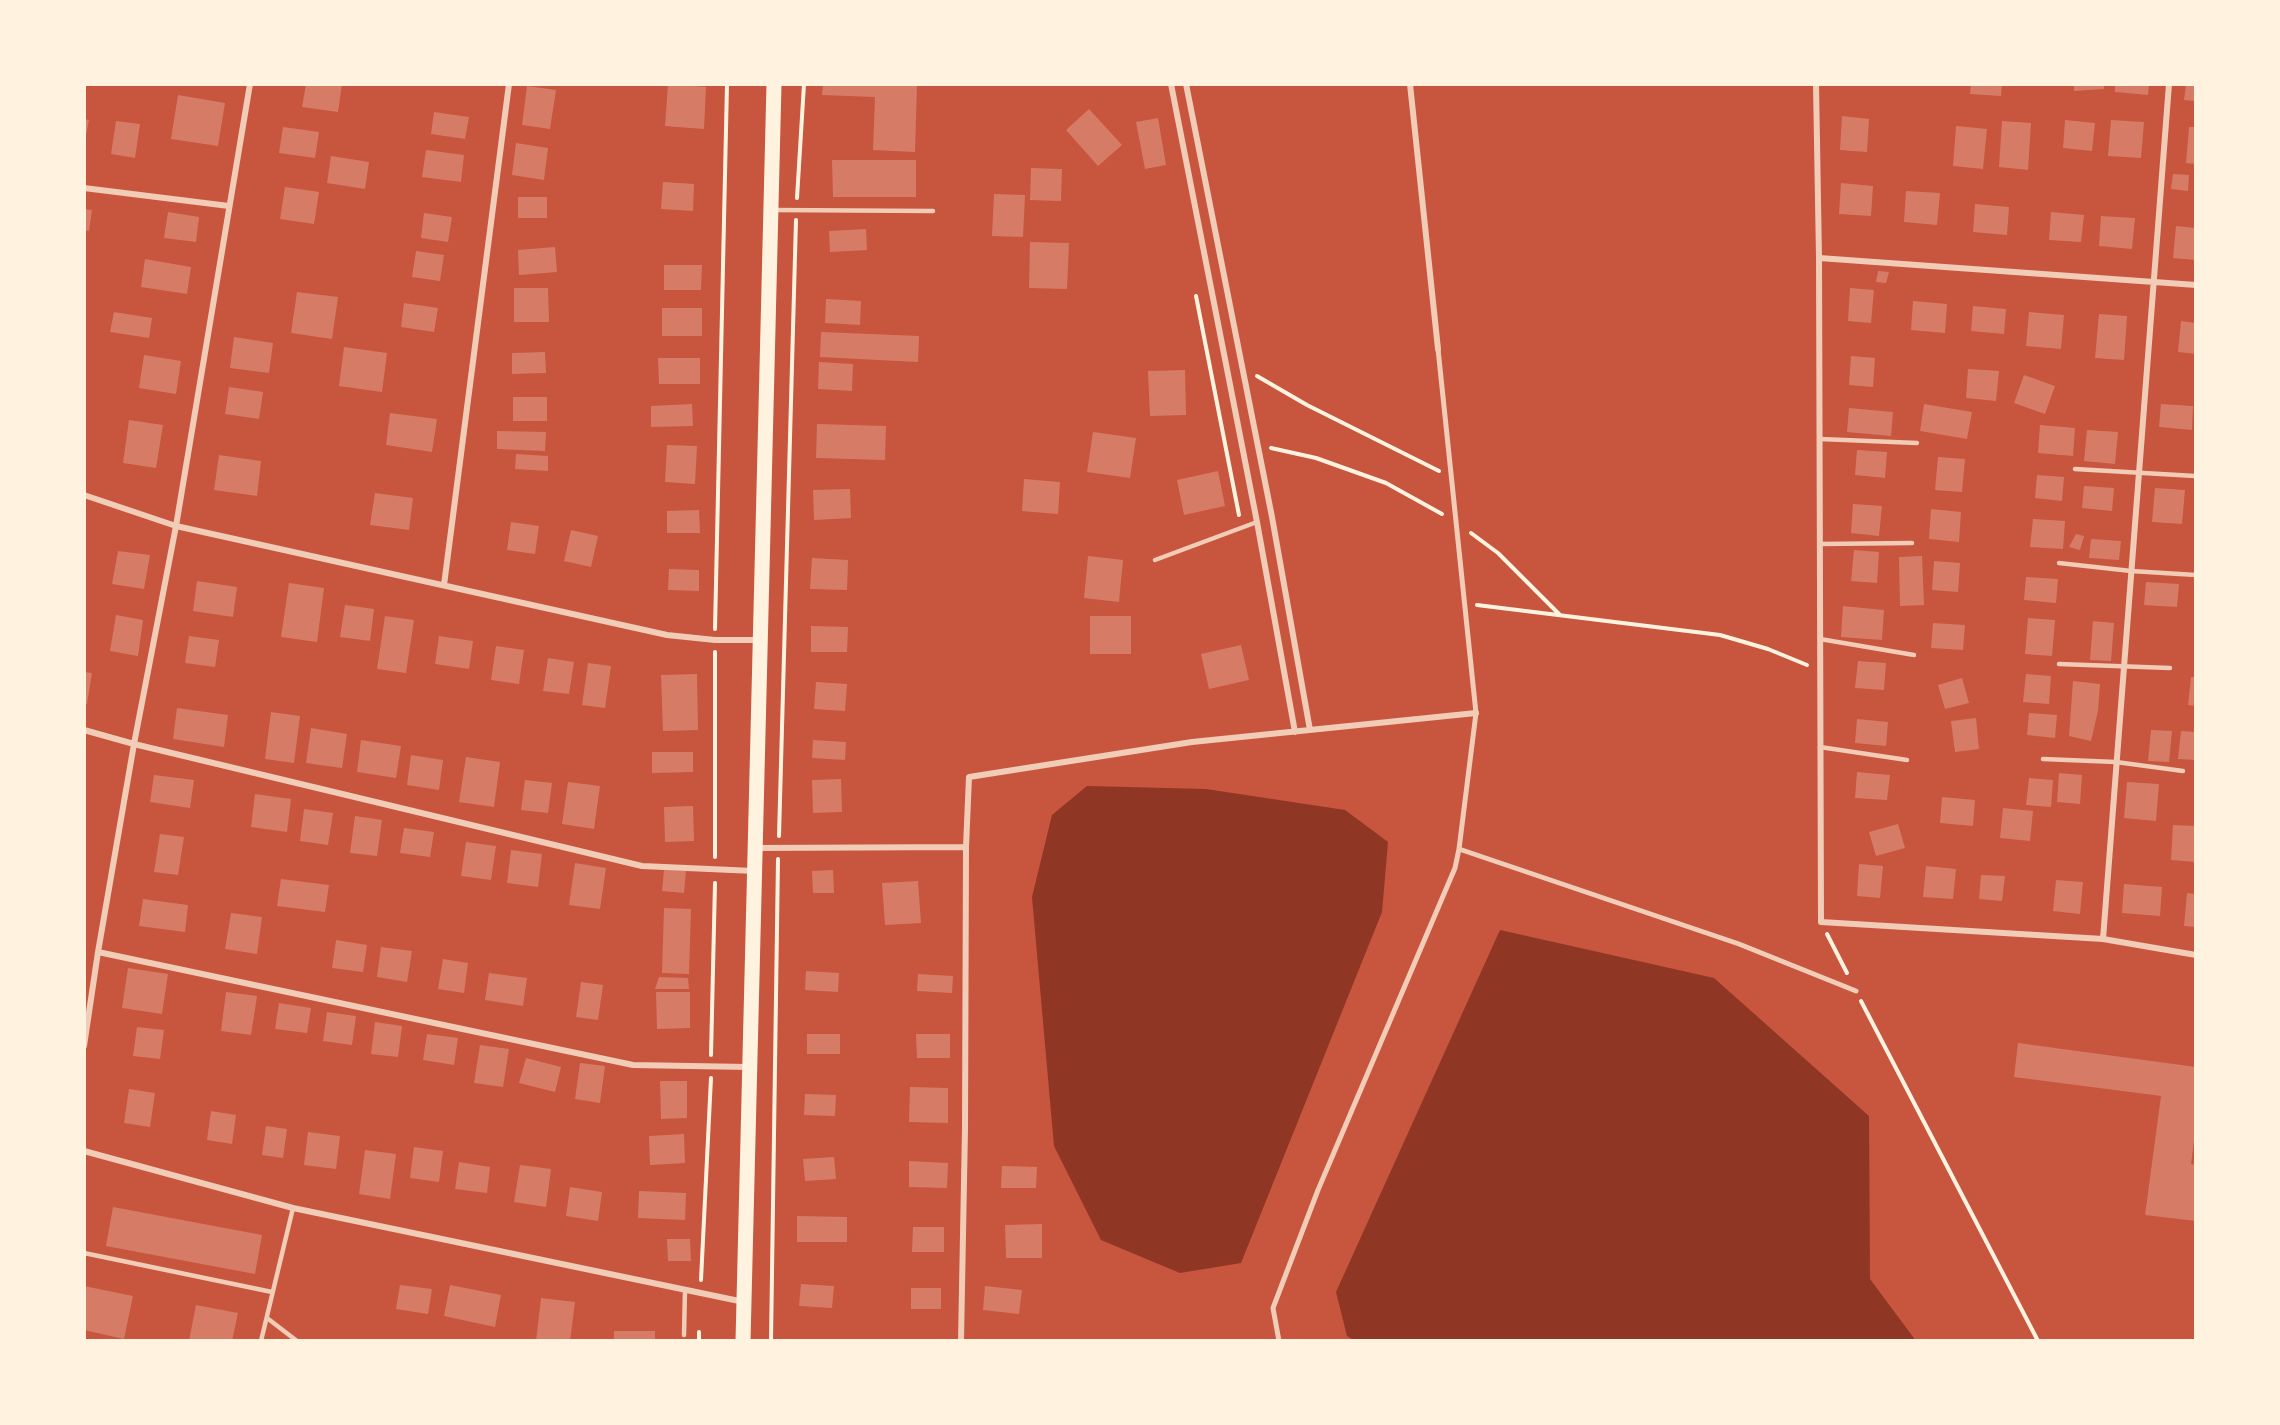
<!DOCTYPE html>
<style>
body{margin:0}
#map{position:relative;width:2280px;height:1425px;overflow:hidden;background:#c8553d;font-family:"Fira Sans Condensed",sans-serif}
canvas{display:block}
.frame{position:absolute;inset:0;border:86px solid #fff3e0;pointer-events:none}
</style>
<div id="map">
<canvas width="2280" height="1425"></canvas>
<div class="frame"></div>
</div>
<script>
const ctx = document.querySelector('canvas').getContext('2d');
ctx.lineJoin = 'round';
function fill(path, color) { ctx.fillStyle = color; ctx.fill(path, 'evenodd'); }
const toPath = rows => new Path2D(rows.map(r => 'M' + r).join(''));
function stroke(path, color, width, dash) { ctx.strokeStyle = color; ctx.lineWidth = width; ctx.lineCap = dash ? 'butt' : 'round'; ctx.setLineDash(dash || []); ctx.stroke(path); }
fill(toPath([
 [1087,786,1206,789,1345,810,1388,842,1382,912,1241,1263,1180,1273,1101,1240,1054,1146,1032,897,1052,815],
 [1500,930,1714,978,1869,1116,1870,1279,1916,1341,1355,1341,1347,1336,1336,1292]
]), '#8f3625');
fill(toPath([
 [306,84,342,84,338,112,302,107],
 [668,84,706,87,704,129,665,126],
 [823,84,917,84,915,152,873,150,875,97,822,95],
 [1971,84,2002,84,2001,96,1970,94],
 [2074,84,2104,84,2104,89,2074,91],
 [2115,84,2149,84,2148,95,2115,92],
 [2186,84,2196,84,2196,101,2184,100],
 [527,86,556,90,550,129,522,125],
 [178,95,225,103,218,146,171,139],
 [1089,109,1122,145,1098,166,1066,130],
 [434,112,469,117,465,139,431,134],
 [1842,116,1869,119,1867,152,1840,150],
 [1158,118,1166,165,1145,169,1136,122],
 [84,119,89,120,85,141,84,141],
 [2065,120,2095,123,2092,151,2063,148],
 [2111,120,2144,122,2141,158,2108,156],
 [116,121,140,124,135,158,111,154],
 [2002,121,2031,123,2028,170,1999,167],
 [1956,126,1987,129,1983,169,1953,166],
 [283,127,319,132,315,158,279,153],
 [2189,127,2196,127,2196,164,2186,163],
 [516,143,548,148,544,180,512,175],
 [426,150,464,155,461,182,422,177],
 [331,156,369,162,365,189,327,183],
 [832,160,916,160,916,197,833,197],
 [1031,168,1062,169,1061,201,1030,200],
 [2173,174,2189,175,2188,191,2171,189],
 [663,182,694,184,693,211,661,209],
 [1841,183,1873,186,1871,216,1839,214],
 [285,187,319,192,314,224,280,219],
 [1906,191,1940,193,1937,225,1904,222],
 [994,194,1025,195,1023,237,992,236],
 [518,197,547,197,547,218,518,218],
 [1975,204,2009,207,2007,235,1973,232],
 [84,209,92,210,89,231,84,230],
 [168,212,199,217,196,242,164,238],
 [2051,212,2084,215,2081,242,2049,240],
 [424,213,452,217,448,242,421,238],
 [2101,216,2135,218,2132,249,2099,246],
 [2176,226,2196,228,2196,260,2173,258],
 [866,229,867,250,830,252,829,231],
 [1030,242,1069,243,1067,289,1029,288],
 [555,247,557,272,519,275,518,250],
 [416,251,444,255,440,281,412,277],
 [145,259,191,267,187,294,141,287],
 [664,265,702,265,701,290,664,290],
 [1878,271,1889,272,1886,283,1876,282],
 [514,288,548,288,549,322,514,322],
 [1850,288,1874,290,1871,323,1848,321],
 [297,292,338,297,332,339,291,333],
 [826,299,861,301,860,325,825,323],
 [1913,301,1947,304,1945,333,1911,330],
 [404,303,438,308,434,332,401,327],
 [1973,306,2006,309,2004,334,1971,331],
 [662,308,702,308,702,336,662,336],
 [114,312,152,318,149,338,110,332],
 [2029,312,2064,315,2061,349,2026,346],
 [2099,314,2127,316,2124,360,2095,358],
 [2181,321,2196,323,2196,354,2178,352],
 [821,332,919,336,918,362,820,357],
 [234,337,273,343,269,373,230,368],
 [344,347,387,353,382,392,339,386],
 [545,352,546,373,512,374,512,353],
 [144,355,181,361,176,394,139,388],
 [1851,356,1875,358,1873,387,1849,385],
 [658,358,700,358,700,384,659,384],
 [819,362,853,364,852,391,818,389],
 [1968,369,1999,371,1996,401,1966,398],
 [1185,370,1186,415,1150,416,1148,371],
 [2024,375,2055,386,2045,414,2014,403],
 [229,387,263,392,259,419,225,414],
 [513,397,547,397,547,421,513,421],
 [692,404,693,426,651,427,651,406],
 [1924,404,1972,412,1967,439,1920,431],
 [2161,404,2193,406,2192,430,2159,427],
 [1849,408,1893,412,1891,436,1847,432],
 [390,413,437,419,432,452,386,445],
 [129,420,163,425,156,468,123,463],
 [817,424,886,426,885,460,816,458],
 [2040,425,2075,428,2073,456,2038,453],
 [2087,430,2118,432,2115,464,2084,461],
 [497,431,546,432,545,451,497,449],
 [1093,432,1136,438,1130,478,1087,472],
 [667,445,697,446,695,484,665,482],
 [1857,450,1887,452,1885,478,1855,475],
 [516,454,548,456,548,471,515,469],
 [219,455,261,461,257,496,214,490],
 [1938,457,1965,459,1962,492,1935,490],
 [1218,471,1225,506,1184,515,1177,480],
 [2037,475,2064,477,2062,501,2035,498],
 [1024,479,1060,482,1058,514,1022,511],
 [2084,486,2114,488,2112,511,2082,508],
 [2155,488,2185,490,2182,524,2152,522],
 [850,489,851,518,814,520,813,490],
 [375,493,413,498,409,530,370,525],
 [1853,504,1882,506,1879,536,1851,533],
 [1931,509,1961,512,1959,542,1929,539],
 [699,510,700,533,667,533,667,511],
 [2033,519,2065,521,2063,549,2030,547],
 [511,522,539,526,535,554,507,550],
 [571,530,598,536,591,567,564,561],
 [2076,534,2084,536,2080,550,2069,547],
 [2091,539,2121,541,2119,560,2089,558],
 [1854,550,1879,552,1877,583,1851,581],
 [118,551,150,555,144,589,112,584],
 [1088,556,1123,560,1119,602,1084,598],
 [1922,556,1924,605,1900,606,1899,557],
 [812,558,848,560,847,590,810,589],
 [1934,561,1960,563,1958,592,1932,590],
 [669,569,699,570,699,591,668,590],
 [2026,577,2058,579,2056,603,2024,600],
 [197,581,237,587,233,617,193,611],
 [2146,582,2179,584,2177,607,2144,605],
 [289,583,324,588,317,642,281,637],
 [345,605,374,609,370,641,340,637],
 [1843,606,1884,610,1882,640,1841,637],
 [116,615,143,620,138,656,110,651],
 [385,616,414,620,406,673,377,669],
 [1090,616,1131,616,1131,654,1090,654],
 [2028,618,2055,620,2052,656,2025,654],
 [2093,621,2114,623,2111,661,2090,660],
 [1933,623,1965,625,1963,650,1931,648],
 [811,626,848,627,847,652,811,652],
 [189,636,219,640,215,667,185,663],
 [439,636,473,641,469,669,435,664],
 [1241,645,1249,680,1209,689,1201,654],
 [496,646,524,650,519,684,491,680],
 [548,658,574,662,569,694,543,691],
 [1858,661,1886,663,1884,690,1855,688],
 [588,663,611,666,605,708,582,705],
 [84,672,92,673,87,704,84,703],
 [697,674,698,730,663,731,661,675],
 [2026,674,2051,676,2049,704,2023,702],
 [2191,677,2196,677,2196,706,2188,705],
 [1962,678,1969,703,1945,709,1938,685],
 [2073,681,2100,684,2098,711,2091,741,2069,736],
 [816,682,847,684,845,711,814,709],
 [177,708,228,715,224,747,173,739],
 [271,712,300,716,294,763,265,759],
 [2029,713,2057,715,2055,738,2027,735],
 [1976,718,1979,749,1955,752,1951,721],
 [1857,719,1888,722,1886,746,1855,743],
 [311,728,347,734,342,768,306,763],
 [2151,730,2172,731,2169,762,2148,761],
 [2181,731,2196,732,2196,760,2178,759],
 [361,740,401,746,396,778,357,772],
 [813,740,846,742,845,760,812,758],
 [652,752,693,752,693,772,652,773],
 [411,755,443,760,439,790,407,785],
 [466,757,500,762,494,807,459,802],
 [1857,772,1890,775,1887,800,1855,798],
 [2059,773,2082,775,2080,804,2057,802],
 [154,775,194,780,190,808,150,802],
 [2029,778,2053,780,2051,807,2026,805],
 [841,779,842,812,813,813,812,780],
 [525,780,552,783,548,813,521,810],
 [568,782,600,786,594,829,562,824],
 [2127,782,2159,784,2156,821,2124,818],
 [255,794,291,799,287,832,251,827],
 [1942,797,1975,800,1973,826,1940,823],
 [693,806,694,841,665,842,664,807],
 [2003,808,2033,811,2030,841,2000,838],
 [304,809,333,813,328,845,300,841],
 [355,816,382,820,377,856,350,853],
 [1898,824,1905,848,1876,856,1869,832],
 [2173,825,2196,826,2196,862,2171,860],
 [404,828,434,832,430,857,400,853],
 [160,834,184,837,178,875,154,872],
 [466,842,496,846,491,880,461,876],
 [511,850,542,854,538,887,507,883],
 [575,863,606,868,600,909,569,905],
 [1859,864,1883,866,1880,898,1857,896],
 [1926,866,1956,869,1953,899,1923,897],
 [664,870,686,871,684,893,662,891],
 [833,870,834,893,813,893,812,871],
 [1981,875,2005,876,2002,901,1979,899],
 [281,879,329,885,325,912,277,906],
 [2056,880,2083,882,2080,914,2053,911],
 [918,881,921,923,885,925,882,883],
 [2124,884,2162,887,2160,916,2122,913],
 [2187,893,2196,894,2196,927,2184,926],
 [143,899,188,905,185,932,139,926],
 [664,908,691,909,689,974,662,973],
 [231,913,262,917,257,954,225,949],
 [336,940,367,945,363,972,332,968],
 [381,947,412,951,407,982,377,977],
 [443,959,468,963,464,993,438,989],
 [128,968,168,974,162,1014,122,1008],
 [806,971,839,973,838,992,805,990],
 [489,973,527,978,523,1006,485,1000],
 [918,974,953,976,952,993,917,991],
 [659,977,688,978,689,989,655,989],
 [581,982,603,985,598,1020,576,1017],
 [226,992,257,996,251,1035,221,1031],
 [656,992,690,992,690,1028,657,1029],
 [279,1003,311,1008,307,1033,275,1029],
 [327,1012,356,1016,352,1045,323,1041],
 [375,1022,402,1026,398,1057,371,1054],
 [137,1027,164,1030,160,1059,133,1056],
 [427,1034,458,1038,454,1065,423,1060],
 [807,1034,840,1034,840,1054,807,1054],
 [916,1034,950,1034,950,1058,917,1058],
 [2018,1043,2196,1067,2196,1125,2191,1164,2196,1165,2196,1221,2145,1215,2161,1096,2014,1077],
 [480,1045,509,1049,503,1087,474,1083],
 [526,1058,561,1067,555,1092,519,1083],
 [580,1063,605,1066,600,1103,575,1099],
 [660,1081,687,1081,687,1118,661,1119],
 [910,1087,948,1088,948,1123,909,1122],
 [129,1089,155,1093,150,1127,124,1123],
 [805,1094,836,1095,835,1116,804,1115],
 [211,1111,236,1115,232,1144,207,1140],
 [266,1126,287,1129,283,1158,262,1155],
 [308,1132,340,1136,336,1169,304,1165],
 [684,1134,685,1163,650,1165,649,1136],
 [414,1147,443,1151,439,1182,410,1178],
 [365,1150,396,1154,390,1199,359,1194],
 [834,1157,836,1179,805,1181,803,1159],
 [909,1161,948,1163,947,1188,909,1187],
 [459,1162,490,1167,487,1193,455,1189],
 [520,1165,551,1169,546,1207,514,1202],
 [1002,1166,1037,1167,1036,1188,1001,1188],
 [570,1187,602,1192,598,1221,566,1216],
 [639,1191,686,1193,685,1220,638,1218],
 [113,1207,262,1235,255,1274,106,1246],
 [797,1216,847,1217,847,1242,797,1242],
 [1042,1224,1042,1258,1006,1258,1005,1225],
 [913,1227,944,1227,944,1252,912,1252],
 [667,1239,690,1239,691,1261,668,1261],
 [801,1284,834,1286,832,1308,799,1306],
 [400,1285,432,1289,428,1314,396,1309],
 [450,1285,501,1295,495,1327,444,1316],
 [84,1286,133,1296,124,1339,84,1330],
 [985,1286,1022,1290,1019,1314,983,1310],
 [911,1288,941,1288,941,1309,911,1309],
 [541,1298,575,1302,570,1341,536,1341],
 [196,1305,238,1313,232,1341,189,1341],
 [614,1331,655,1331,655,1341,614,1341]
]), '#d67c66');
stroke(toPath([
 [797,198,804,84],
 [1196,296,1239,515],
 [1257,376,1307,405,1439,471],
 [1271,448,1316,458,1386,483,1442,514],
 [1471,533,1498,553,1560,615],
 [1477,605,1720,635,1768,649,1807,665],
 [715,629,727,84],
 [715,652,715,857],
 [779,836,796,220],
 [1827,934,1847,973],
 [1861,1001,2038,1341],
 [711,1055,715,883],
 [701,1280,711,1078],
 [699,1341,699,1332],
 [771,1341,778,859]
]), '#fff3e0', 4);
stroke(toPath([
 [773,210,933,211],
 [1820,439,1917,443],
 [2075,469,2195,476],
 [1820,544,1912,543],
 [1155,560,1257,522],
 [2059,563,2131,571,2196,575],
 [1820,639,1914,655],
 [2059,664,2170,668],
 [1820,747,1907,760],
 [2043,759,2116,762,2183,771],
 [84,1253,272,1292],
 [267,1318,297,1341],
 [684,1335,685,1290],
 [261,1341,293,1208]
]), '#f1ccb7', 4.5);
stroke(toPath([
 [1459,849,1739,944,1856,991],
 [1279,1341,1273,1308,1318,1190,1455,868,1459,849,1476,713,1438,349]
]), '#f1ccb7', 5);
stroke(toPath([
 [1171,84,1257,522,1295,732],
 [1186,84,1272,517,1310,730],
 [1410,84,1438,349],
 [1816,84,1819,258,1821,922,2103,939,2196,955],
 [84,188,229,206],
 [1819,258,2196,285],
 [84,495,176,526,667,635,715,640,760,640],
 [444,585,509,84],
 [84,730,134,744,642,866,754,871],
 [966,847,969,777,1192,742,1476,713],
 [755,848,966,847,965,1129,961,1341],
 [2103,939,2169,84],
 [98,952,633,1065,748,1067],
 [84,1046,98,952,134,744,176,526,250,84],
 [84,1151,293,1208,744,1302]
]), '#f1ccb7', 6);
stroke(toPath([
 [743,1341,774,84]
]), '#fff3e0', 15);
</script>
